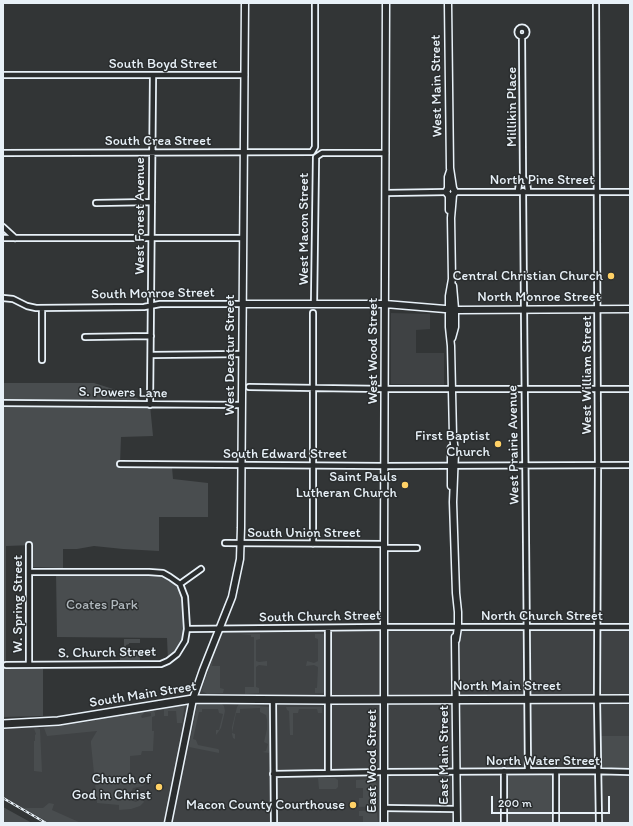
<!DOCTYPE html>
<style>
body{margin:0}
#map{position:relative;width:633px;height:826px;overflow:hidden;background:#323536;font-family:Itim,sans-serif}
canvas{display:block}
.frame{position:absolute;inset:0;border:4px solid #e8f1f8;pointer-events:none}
.scale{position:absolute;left:491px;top:796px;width:119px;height:18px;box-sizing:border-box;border:2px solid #e8f1f8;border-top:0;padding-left:5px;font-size:12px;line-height:14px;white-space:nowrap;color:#e8f1f8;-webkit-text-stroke:3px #2a2d2e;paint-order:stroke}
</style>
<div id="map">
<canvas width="633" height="826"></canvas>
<div class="frame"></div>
<div class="scale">200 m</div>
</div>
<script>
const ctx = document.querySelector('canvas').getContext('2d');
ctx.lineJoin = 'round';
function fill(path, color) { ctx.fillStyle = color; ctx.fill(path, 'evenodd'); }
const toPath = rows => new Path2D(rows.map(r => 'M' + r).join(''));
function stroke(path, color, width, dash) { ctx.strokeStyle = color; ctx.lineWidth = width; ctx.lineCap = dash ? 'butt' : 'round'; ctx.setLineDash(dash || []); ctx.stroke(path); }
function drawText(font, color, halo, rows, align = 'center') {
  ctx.font = font + ' Itim,sans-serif'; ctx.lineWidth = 3; ctx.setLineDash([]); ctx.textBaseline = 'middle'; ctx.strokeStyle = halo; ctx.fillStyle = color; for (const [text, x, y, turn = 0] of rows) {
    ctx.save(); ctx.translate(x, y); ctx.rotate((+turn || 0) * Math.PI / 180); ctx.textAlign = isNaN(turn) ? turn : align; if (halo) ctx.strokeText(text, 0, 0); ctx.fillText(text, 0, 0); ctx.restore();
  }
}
fill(toPath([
 [391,313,430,314,430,329,416,330,416,353,444,353,444,385,391,384],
 [630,629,630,823,45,823,3,800,3,726,194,700,220,630]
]), '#3f4244');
fill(toPath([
 [3,383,94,383,129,394,150,405,153,436,121,437,120,464,172,467,173,479,208,483,208,517,159,517,159,551,123,549,94,546,77,549,63,549,63,568,33,567,33,545,6,546,6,669,43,669,43,716,3,717],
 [56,572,163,573,180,584,183,591,187,634,183,647,168,661,167,638,57,637],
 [240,634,260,634,260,639,256,640,256,661,259,662,267,661,267,666,259,665,256,667,256,687,259,688,259,693,245,694,245,687,254,687,254,637,251,637,251,635],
 [315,634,324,634,323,689,324,634,325,635,324,692,323,693,315,693,315,688,317,688,318,667,314,665,306,666,307,661,314,663,318,661,318,639,315,638],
 [124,639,140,639,140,643,129,643,129,644,126,645,126,653,140,654,140,660,120,660,120,656,124,655],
 [213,659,212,666,220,666,220,688,224,689,223,693,207,694,202,691,204,682],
 [185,703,182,723,177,723,176,711,168,711,168,716,164,716,164,710,159,709,159,708],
 [199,704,222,704,224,706,225,711,221,728,216,735,216,730,219,730,223,714,219,713,218,709,202,709,202,712,199,712,193,739,196,740,198,745,218,749,219,750,219,753,189,747,197,706],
 [239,704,269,707,270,750,269,753,262,752,266,751,268,744,264,742,267,729,267,720,266,715,260,712,260,708,240,709,240,713,236,713,232,733,235,734,235,739,233,738,232,734,232,727,237,707],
 [286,707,322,707,322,713,318,713,317,709,299,709,298,713,293,713,293,735,290,735,289,711,287,710],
 [148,709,141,716,142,718,151,716,151,713,147,712,153,710,155,713,155,716,152,717,152,731,154,731,153,751,142,751,141,755,130,756,130,784,145,784,143,786,133,788,130,795,133,801,136,802,142,798,144,802,140,806,131,809,119,810,119,805,97,803,91,744,91,741,97,731,47,736,44,728,87,722],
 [35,728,40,729,42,772,34,771,34,741,35,741,35,735,36,734,34,729],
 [597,736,630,736,630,772,598,772],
 [506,774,551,774,553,775,554,797,552,799,553,823,507,823,507,799,505,796],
 [318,778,335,778,338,780,338,787,336,789,319,789],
 [373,779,377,785,377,806,359,807,359,798,363,798,363,788,356,788,356,780],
 [49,803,54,804,52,810,81,823,50,823,23,808,43,808],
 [3,807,32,823,3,823],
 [359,811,377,811,378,823,363,823,363,816,359,816]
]), '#494d4f');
const street = toPath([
 [596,3,598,465,597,699,599,823],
 '517.5 32a4.5 4.5 0 1 1 9 0a4.5 4.5 0 1 1-9 0Z',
 [3,75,245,75],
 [3,153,312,152,315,147,315,3],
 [523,178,527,182,528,191],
 [518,191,519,183,523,178,522,37],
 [523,191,528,771],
 [455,192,630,192],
 [386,193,446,192],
 [96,203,152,202],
 [3,227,15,238],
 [3,238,243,238],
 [3,298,13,299,27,306,36,308,144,307,160,304,243,304],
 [314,304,316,157,322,153,386,153],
 [42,308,42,360],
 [85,337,151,336],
 [151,355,242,354],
 [249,387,384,389,630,389],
 [3,403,242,405],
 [150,405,153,76],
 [120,464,384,466,630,465],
 [225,543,384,544],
 [313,544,313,313],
 [29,545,29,664],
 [384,548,417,548],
 [180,584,201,569],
 [187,629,384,627,630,627],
 [6,665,161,664,168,661,177,654,185,641,187,629,185,597,180,584,170,577,163,573,149,572,29,572],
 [273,700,274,823],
 [504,771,504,823],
 [556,771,556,823],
 [328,773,328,628],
 [273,774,384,772,592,771,630,772],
 [384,808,457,809]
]);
const secondary = toPath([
 [448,3,450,168,453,188,455,192,453,195,451,218,452,279,449,296,449,327,451,346,453,436,455,452,453,502,456,593,458,612,458,627,456,640],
 [449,210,449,196,446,192,448,188,448,177,450,171],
 [243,304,385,304,457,310,630,309],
 [452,338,455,327,455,309,453,286],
 [451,448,451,486],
 [455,637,457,823],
 [168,823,193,699,203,670,232,597,240,559,241,528,245,3],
 [384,823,384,544,386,3]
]);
const primary = toPath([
 [3,724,58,721,193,699,327,700,630,699]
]);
stroke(street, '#e8f1f8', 8);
stroke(secondary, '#e8f1f8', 9);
stroke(primary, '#e8f1f8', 10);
stroke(street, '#2a2d2e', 4.5);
stroke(secondary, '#2a2d2e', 6);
stroke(primary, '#2a2d2e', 7);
const rail = toPath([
 [3,798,46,823]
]);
stroke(rail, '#e8f1f8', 2.5);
stroke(rail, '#2a2d2e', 1, [3]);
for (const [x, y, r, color] of [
 [611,276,4,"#ffd166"],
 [498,444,4,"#ffd166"],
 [405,485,4,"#ffd166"],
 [159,787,4,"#ffd166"],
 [353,805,4,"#ffd166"]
]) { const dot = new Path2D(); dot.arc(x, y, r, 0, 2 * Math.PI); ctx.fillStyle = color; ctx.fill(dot); stroke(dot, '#2a2d2e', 1.5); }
drawText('14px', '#e8f1f8', '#2a2d2e', [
 ["South Boyd Street",163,64],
 ["West Main Street",437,86,-91],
 ["Millikin Place",512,107,-90],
 ["South Crea Street",158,141],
 ["North Pine Street",542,180],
 ["West Forest Avenue",140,216,-90],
 ["West Macon Street",304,229,-90],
 ["South Monroe Street",153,294,-1],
 ["North Monroe Street",539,297],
 ["West Wood Street",373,351,-90],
 ["West Decatur Street",230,355,-90],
 ["West William Street",587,375,-90],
 ["S. Powers Lane",123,393,1],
 ["West Prairie Avenue",514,445,-91],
 ["South Edward Street",285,454],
 ["South Union Street",304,533],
 ["W. Spring Street",18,604,-90],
 ["North Church Street",542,616],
 ["South Church Street",320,617,-1],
 ["S. Church Street",107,653,-1],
 ["North Main Street",507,686],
 ["South Main Street",143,695,-9],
 ["East Main Street",444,755,-90],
 ["East Wood Street",372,761,-90],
 ["North Water Street",543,761]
]);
drawText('14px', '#e8f1f8', '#2a2d2e', [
 ["Central Christian Church",603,276],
 ["First Baptist",490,436],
 ["Church",490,452],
 ["Saint Pauls",397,477],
 ["Lutheran Church",397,493],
 ["Church of",151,779],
 ["God in Christ",151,795],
 ["Macon County Courthouse",345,805]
], 'right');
drawText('14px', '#b0b8bd', '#2a2d2e', [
 ["Coates Park",102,605]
]);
</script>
